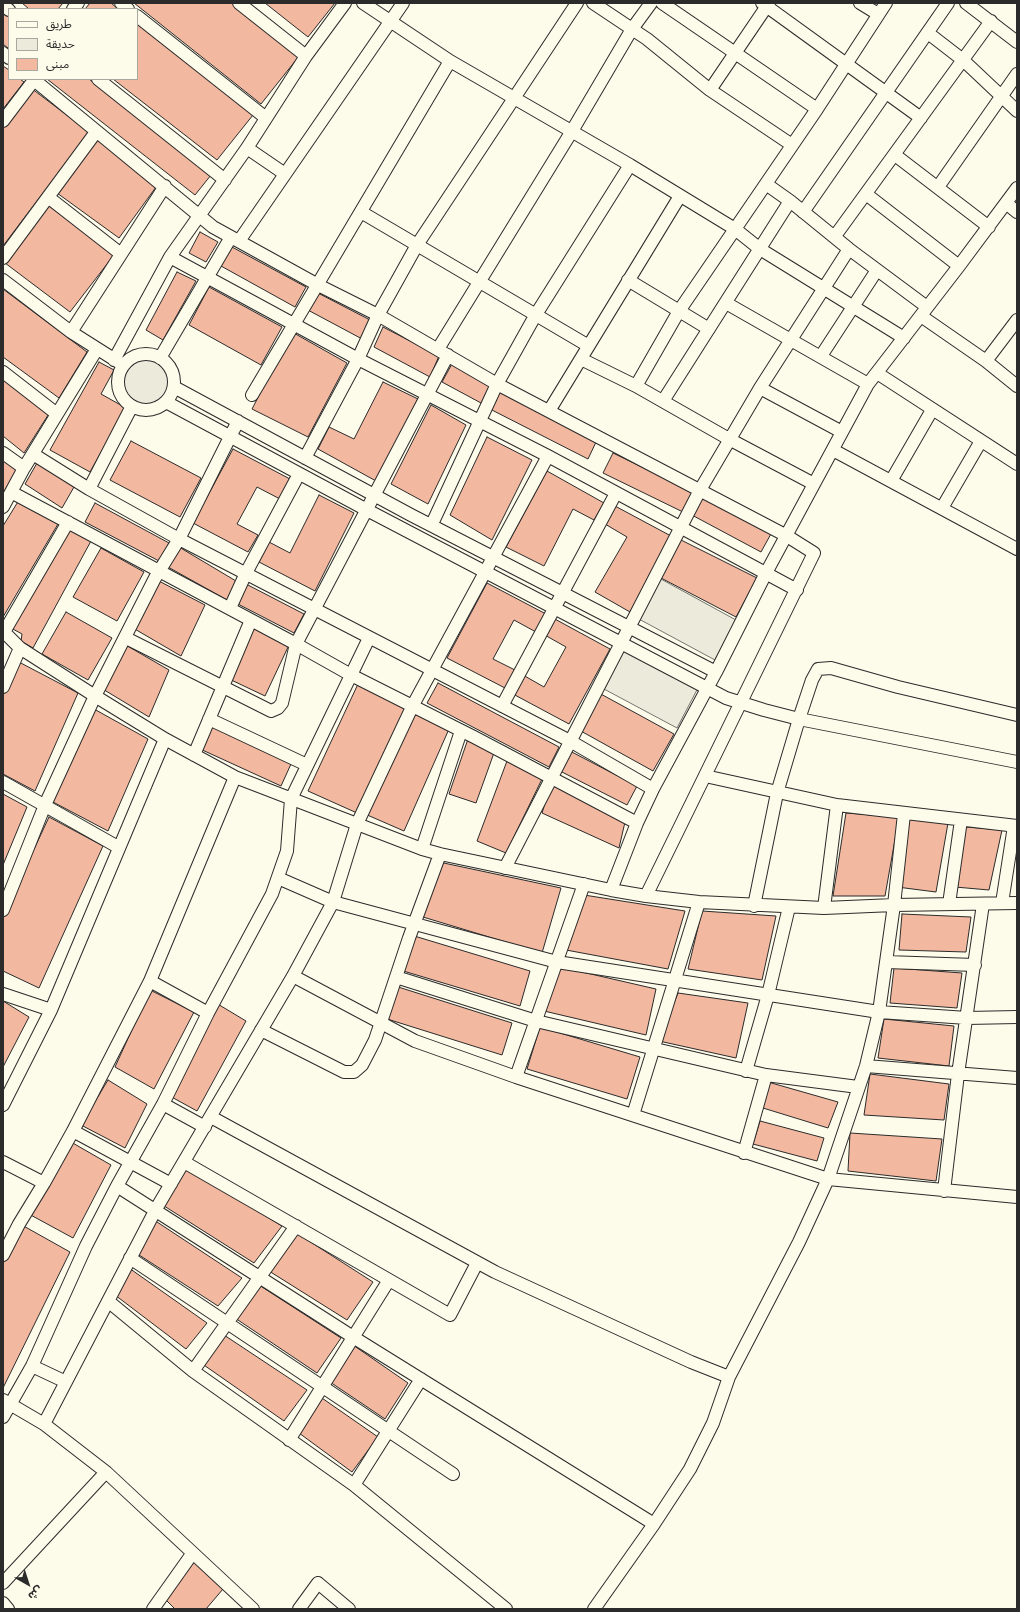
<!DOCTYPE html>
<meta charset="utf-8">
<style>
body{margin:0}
#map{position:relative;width:1020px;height:1612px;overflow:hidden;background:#fdfbea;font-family:Jost,"Noto Sans Arabic",sans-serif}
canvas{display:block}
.frame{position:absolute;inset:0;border:4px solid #2b2b2b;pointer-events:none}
.legend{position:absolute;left:8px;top:8px;width:130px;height:72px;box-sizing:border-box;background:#fdfbea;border:1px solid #a9a89e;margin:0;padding:5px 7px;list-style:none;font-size:12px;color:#2b2b2b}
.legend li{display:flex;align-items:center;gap:8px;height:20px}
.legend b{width:20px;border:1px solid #a9a89e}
.north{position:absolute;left:8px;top:1564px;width:40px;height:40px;-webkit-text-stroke:3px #fdfbea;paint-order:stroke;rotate:141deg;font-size:11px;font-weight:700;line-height:16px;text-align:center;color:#2b2b2b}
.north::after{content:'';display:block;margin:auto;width:14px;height:18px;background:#2b2b2b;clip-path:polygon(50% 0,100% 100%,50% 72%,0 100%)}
</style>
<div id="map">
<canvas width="1020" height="1612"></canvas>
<div class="frame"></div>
<ul class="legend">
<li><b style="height:5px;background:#fdfbea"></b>طريق</li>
<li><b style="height:11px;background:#ecebdb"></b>حديقة</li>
<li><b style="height:11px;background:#f2b8a0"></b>مبنى</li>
</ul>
<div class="north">ش</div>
</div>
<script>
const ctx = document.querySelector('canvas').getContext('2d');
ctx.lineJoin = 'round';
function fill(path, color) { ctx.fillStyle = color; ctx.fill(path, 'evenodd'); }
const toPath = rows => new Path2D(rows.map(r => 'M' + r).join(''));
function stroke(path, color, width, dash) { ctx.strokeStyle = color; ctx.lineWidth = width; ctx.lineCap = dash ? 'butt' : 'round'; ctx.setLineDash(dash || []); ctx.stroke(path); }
const green = toPath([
 '123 382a23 23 0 1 1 46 0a23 23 0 1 1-46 0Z',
 [659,578,736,620,715,660,637,618,659,578],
 [625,648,699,686,677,728,604,689,625,648]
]);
fill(green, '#ecebdb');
stroke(green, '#74746e', 1);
const building = toPath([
 [22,3,63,3,58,9,29,9,22,3],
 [90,3,111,3,118,9,85,9,90,3],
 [134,3,234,3,300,55,261,104,134,3],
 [265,3,335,3,308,37,265,3],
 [3,12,9,16,9,49,3,44,3,12],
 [137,24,253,115,217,160,113,79,137,79,137,24],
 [3,66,9,70,9,79,20,79,24,82,3,109,3,66],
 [47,79,89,79,211,175,195,195,47,79],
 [31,88,89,132,3,246,3,125,31,88],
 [97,138,159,183,119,238,57,193,97,138],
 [49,206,114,255,70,312,5,263,49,206],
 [200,232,218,242,206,262,189,253,200,232],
 [232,247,306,287,295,307,221,266,232,247],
 [177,272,196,281,163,340,146,330,177,272],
 [209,287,282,327,261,365,189,325,209,287],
 [3,289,87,352,59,398,3,357,3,289],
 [316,292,372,321,364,340,306,309,316,292],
 [383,327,439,356,430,377,374,347,383,327],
 [292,332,347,363,308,437,252,409,292,332],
 [99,362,114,370,101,394,126,408,90,472,50,450,99,362],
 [453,362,491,385,481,403,442,382,453,362],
 [3,375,50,412,24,453,3,436,3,375],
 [383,382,418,399,376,481,318,449,329,427,354,439,383,382],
 [498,390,597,440,588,459,488,408,498,390],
 [431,405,466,425,428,504,391,484,431,405],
 [487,437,532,460,492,540,450,515,487,437],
 [131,441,201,478,180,517,110,480,131,441],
 [233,449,290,479,280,499,257,487,237,524,258,535,248,552,193,523,233,449],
 [613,453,693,492,683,512,603,473,613,453],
 [3,459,17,470,3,494,3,459],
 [37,463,74,487,62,508,25,484,37,463],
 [547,471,604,503,594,520,573,509,544,566,506,547,547,471],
 [700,494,772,532,761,552,690,514,700,494],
 [319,495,354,513,315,591,259,562,269,542,290,553,319,495],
 [19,500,58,524,3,617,3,526,19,500],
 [95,503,169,543,159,561,85,522,95,503],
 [615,506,671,536,630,612,595,592,627,537,605,524,615,506],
 [68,527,91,541,33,648,21,641,22,634,11,628,68,527],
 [681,540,757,578,736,617,661,578,681,540],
 [179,547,236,581,227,600,168,567,179,547],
 [101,548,144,572,117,621,73,597,101,548],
 [155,579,205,605,181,656,133,628,155,579],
 [487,583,546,614,536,632,514,620,493,659,515,670,505,688,447,658,487,583],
 [246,584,304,614,294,633,236,603,246,584],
 [66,612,112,638,88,680,42,654,66,612],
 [553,618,610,649,569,724,513,694,523,675,544,687,566,647,543,634,553,618],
 [251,627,289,645,265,696,227,678,251,627],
 [124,644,169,670,149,717,101,688,124,644],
 [17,661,78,693,35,791,3,774,3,694,17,661],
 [438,683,559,747,549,767,427,703,438,683],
 [358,684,406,706,357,813,308,791,358,684],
 [599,693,674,734,653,771,579,730,599,693],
 [94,709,148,739,108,831,53,802,94,709],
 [410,712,449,729,404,831,365,814,410,712],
 [208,725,291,764,281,786,198,748,208,725],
 [469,736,495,750,476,803,449,794,469,736],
 [568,750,637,786,627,805,558,770,568,750],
 [507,761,543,777,506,853,477,841,507,761],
 [551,784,625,822,619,848,542,813,551,784],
 [3,794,27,807,3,865,3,794],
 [846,813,899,817,885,896,833,896,846,813],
 [49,817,103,846,39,988,3,971,3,916,49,817],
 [906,817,948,823,936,892,897,887,906,817],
 [966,827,1002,830,989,890,955,887,966,827],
 [439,862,561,888,542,953,423,917,439,862],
 [584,895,685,911,668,969,566,950,584,895],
 [702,911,776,916,762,980,688,969,702,911],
 [902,914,971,917,966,952,899,950,902,914],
 [411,935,530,971,520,1006,400,970,411,935],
 [556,966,656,989,646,1035,544,1011,556,966],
 [894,968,962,973,957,1008,890,1003,894,968],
 [395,986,512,1023,502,1055,384,1018,395,986],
 [150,990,194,1012,154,1089,115,1067,150,990],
 [678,993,748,1003,736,1058,659,1041,678,993],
 [3,1001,29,1017,3,1067,3,1001],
 [216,1003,246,1021,197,1111,168,1095,216,1003],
 [884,1019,954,1026,949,1066,878,1058,884,1019],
 [540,1027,640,1057,627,1099,527,1069,540,1027],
 [870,1074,949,1084,944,1120,864,1115,870,1074],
 [108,1080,147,1104,125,1148,81,1125,108,1080],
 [768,1082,838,1102,828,1128,763,1108,768,1082],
 [760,1121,824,1138,817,1161,753,1144,760,1121],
 [850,1133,942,1139,936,1181,848,1171,850,1133],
 [71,1142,111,1165,73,1238,27,1213,71,1142],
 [183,1166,282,1226,254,1263,161,1204,183,1166],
 [154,1220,242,1278,218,1306,136,1253,154,1220],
 [20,1224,70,1252,3,1388,3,1257,20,1224],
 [295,1232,373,1282,347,1320,269,1271,295,1232],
 [129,1268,207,1323,186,1349,115,1295,129,1268],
 [259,1285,341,1338,317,1373,235,1318,259,1285],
 [221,1333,307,1390,284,1421,201,1363,221,1333],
 [353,1345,408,1383,385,1419,330,1382,353,1345],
 [319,1396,378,1437,352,1472,299,1433,319,1396],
 [194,1562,223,1589,206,1609,175,1609,166,1600,194,1562]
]);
fill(building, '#f2b8a0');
stroke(building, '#2b2b2b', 1);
const street = toPath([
 [121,3,128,9],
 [239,3,306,56],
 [363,3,450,61,630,165,735,229,760,249,904,338],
 [593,3,647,39,710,90,792,145],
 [662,3,817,109],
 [762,3,921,118],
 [860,3,878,14],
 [966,3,1017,42],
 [3,5,9,10],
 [73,9,78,3],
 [137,16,266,118],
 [928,33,963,60,1017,111],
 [3,53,9,58],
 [33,79,213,227,318,285,378,315,497,384,787,536,814,553,646,896],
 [98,79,225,180],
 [710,90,769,3],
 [3,121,34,80],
 [247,148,285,174],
 [895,155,989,227],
 [766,184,790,201,849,249,927,307],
 [938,187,1017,74],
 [866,194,959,266],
 [48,197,121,254],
 [1006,203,1017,212],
 [361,212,587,345],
 [803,212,948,3],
 [835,236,991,21],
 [239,241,403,3],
 [170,257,358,359,548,456,797,590],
 [3,258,96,132],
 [3,280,71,332,120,363],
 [628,280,709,329],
 [726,303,868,384],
 [921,316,986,361,1017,386],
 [71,332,165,186],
 [438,349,572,131,632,29,651,3],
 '118 382a28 28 0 1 1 56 0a28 28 0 1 1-56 0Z',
 [448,355,296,644,351,675,474,737,637,823],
 [821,356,877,270],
 [160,358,231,237],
 [581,359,636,386,729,439,814,484],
 [114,360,170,257,247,148,306,56,345,3],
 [986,361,1017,320],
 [3,372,57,414],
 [877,373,1017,464],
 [636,386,679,311,817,109,886,3],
 [174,387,411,515,716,672],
 [760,388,842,432],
 [252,395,450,61],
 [663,401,790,201],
 [166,402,367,510,726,698,764,710,799,719,1017,762],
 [549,411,680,196],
 [833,450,1017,549],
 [3,453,24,468],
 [33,454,89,489,179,539,570,741,653,789],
 [305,458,358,359,378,315,417,245,577,3],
 [891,481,932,410],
 [89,489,132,406],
 [11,492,296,644,282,703,278,708,271,711,126,638],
 [3,507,24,468,97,349],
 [942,508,981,441],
 [432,524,497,384,535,316,630,165],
 [230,608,246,573,299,474],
 [3,631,20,648,95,696,165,739,235,777,422,849,440,854,611,890,646,896,699,902,824,908,894,905,1017,903],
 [4,632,68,522],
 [3,687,20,648],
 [502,706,616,493],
 [209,719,307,765],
 [194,755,251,620],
 [705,776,837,805,1017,826],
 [3,782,118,847],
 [422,849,461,731],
 [505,868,700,490,760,388,849,249],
 [278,878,333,902,557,962,879,1012,967,1018,1017,1017],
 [611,890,637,823,653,789,716,672,766,573,868,384,959,266,1017,188],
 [1002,903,1014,826],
 [949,904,961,820],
 [754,906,777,793,799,719,812,680,818,669,831,668,898,687,1017,715],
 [824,908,837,805],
 [3,910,45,805,95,696,155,578,179,539,238,421],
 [886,962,975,965],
 [293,976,415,1041,516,1077,828,1179,1017,1197],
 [396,977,536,1021,766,1075,858,1087],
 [150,981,208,1013],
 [3,994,51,1010],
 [261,1030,344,1072,354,1072,362,1065,375,1040,409,938,440,854],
 [866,1066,1017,1078],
 [746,1071,768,995,789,907],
 [516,1077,584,884],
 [163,1104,205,1127],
 [3,1105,51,1010,165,739],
 [633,1115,699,902],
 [211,1117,495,1272,691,1362,729,1377,713,1423,690,1469,654,1524],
 [73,1131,171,1184],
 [744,1153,766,1075],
 [3,1162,44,1183],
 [184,1162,450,1315,477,1263],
 [117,1186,353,1337,654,1524,594,1609],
 [944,1191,958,1074,983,904],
 [3,1255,19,1224,44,1183,73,1131,150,981,235,777],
 [130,1258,453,1474],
 [108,1301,193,1371,354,1485,506,1609],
 [32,1366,66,1382],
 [193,1371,296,1226],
 [729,1377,799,1242,828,1179,866,1066,879,1012,894,905,904,814],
 [3,1400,44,1424,106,1472,253,1609],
 [3,1417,32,1366,86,1246,117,1186,163,1104,208,1013,272,894,287,851,291,799,369,638],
 [44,1424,156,1209,293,976,333,902,357,824,413,705,548,456],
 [289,1440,389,1280],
 [354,1485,421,1379],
 [3,1583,106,1472],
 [3,1603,8,1609],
 [153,1609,192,1554],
 [299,1609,318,1583,349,1609]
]);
stroke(street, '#2b2b2b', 14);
stroke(street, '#fdfbea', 12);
</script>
